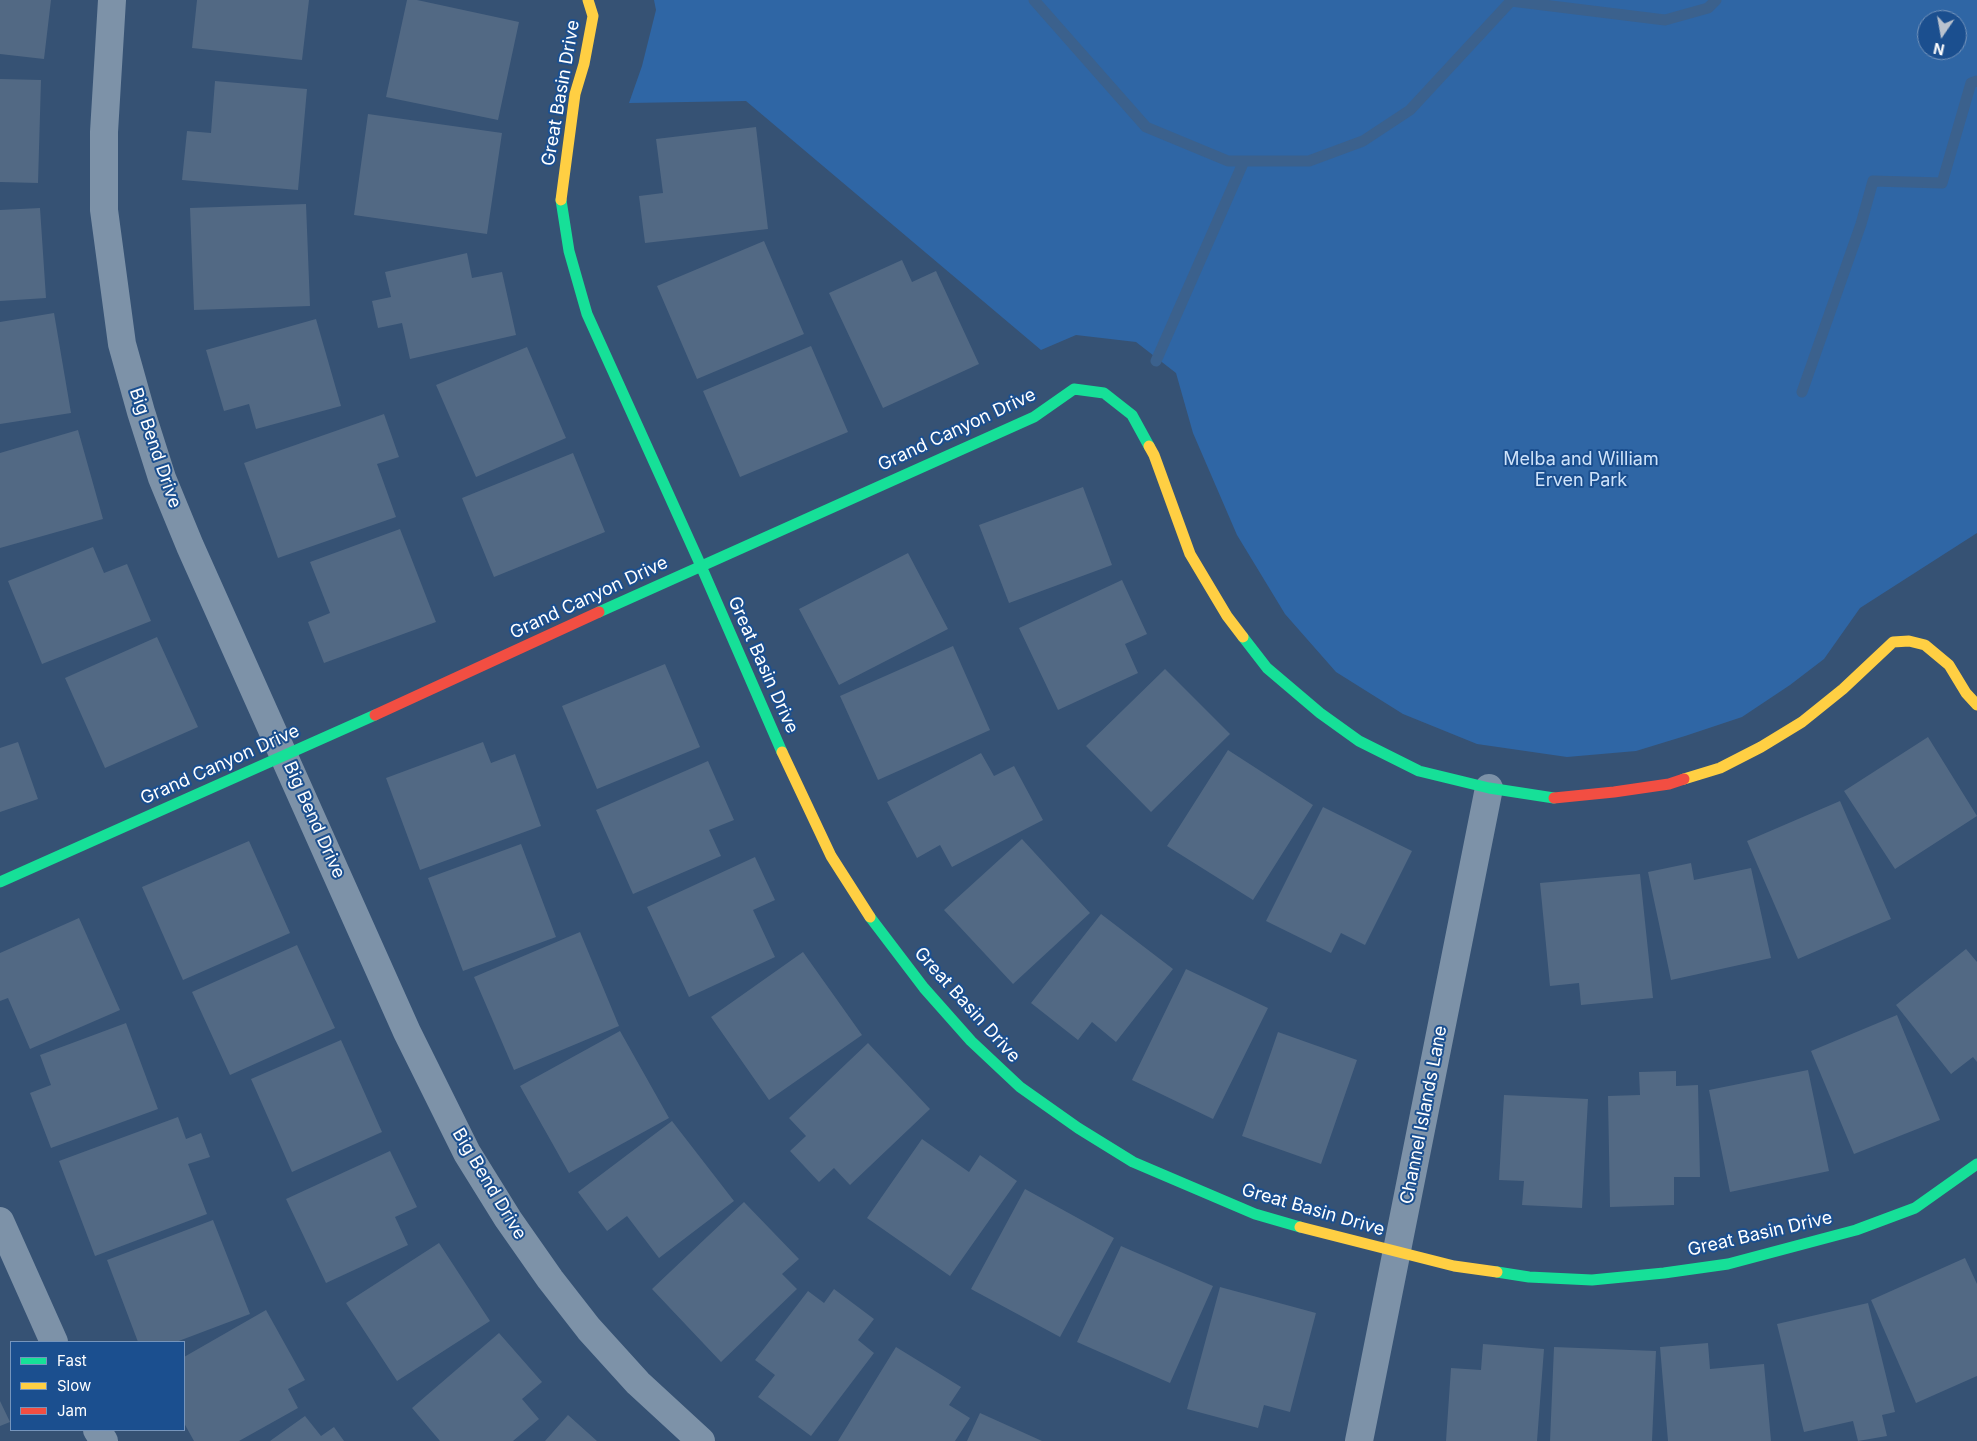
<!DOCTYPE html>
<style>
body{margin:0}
#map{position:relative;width:1977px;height:1441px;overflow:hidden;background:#365274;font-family:Inter,sans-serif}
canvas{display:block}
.legend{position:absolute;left:10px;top:1341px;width:175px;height:90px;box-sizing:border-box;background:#1b4f8f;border:1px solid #7695bc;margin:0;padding:6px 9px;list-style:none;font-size:15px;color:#fff}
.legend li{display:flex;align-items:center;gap:10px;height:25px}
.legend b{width:25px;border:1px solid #7695bc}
.north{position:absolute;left:1917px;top:10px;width:50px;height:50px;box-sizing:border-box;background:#1b4f8f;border:1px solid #7695bc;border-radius:50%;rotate:192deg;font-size:14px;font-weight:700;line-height:20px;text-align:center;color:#fff}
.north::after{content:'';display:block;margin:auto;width:18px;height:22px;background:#b9c2ce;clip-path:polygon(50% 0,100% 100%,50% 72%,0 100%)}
</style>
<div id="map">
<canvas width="1977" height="1441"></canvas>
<ul class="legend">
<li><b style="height:6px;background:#16e098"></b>Fast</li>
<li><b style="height:6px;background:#ffcf43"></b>Slow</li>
<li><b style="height:6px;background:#f24e42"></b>Jam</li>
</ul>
<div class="north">N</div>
</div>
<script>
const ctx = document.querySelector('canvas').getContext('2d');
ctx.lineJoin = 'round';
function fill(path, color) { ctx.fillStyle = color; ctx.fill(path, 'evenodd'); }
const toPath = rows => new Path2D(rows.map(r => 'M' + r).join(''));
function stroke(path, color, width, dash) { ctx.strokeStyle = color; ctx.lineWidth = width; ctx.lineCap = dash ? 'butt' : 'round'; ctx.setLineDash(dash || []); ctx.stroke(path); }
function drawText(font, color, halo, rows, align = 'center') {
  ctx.font = font + ' Inter,sans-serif'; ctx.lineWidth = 4; ctx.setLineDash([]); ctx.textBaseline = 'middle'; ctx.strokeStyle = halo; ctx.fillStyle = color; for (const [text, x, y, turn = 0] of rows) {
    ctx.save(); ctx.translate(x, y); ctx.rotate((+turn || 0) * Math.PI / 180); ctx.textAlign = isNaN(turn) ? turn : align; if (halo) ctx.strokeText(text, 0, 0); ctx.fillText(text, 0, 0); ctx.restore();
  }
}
fill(toPath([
 [654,0,1977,0,1977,533,1860,608,1824,659,1790,685,1742,717,1685,736,1636,751,1567,757,1477,744,1403,714,1336,672,1285,614,1237,535,1193,433,1176,373,1136,342,1076,335,1041,350,746,101,629,103,642,66,656,10],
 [1927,20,1957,20,1957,50,1927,50]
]), '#2f66a5');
stroke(toPath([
 [1034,0,1146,127,1228,161,1309,161,1363,141,1410,110,1511,1,1665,20,1708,8,1716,0],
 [1156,361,1244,161],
 [1802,392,1861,224,1873,181,1942,183,1971,83,1977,81]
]), '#3b618d', 11);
fill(toPath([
 [0,0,51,0,44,59,0,54],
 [197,0,309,0,302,60,192,48],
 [407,0,417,0,519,22,498,120,386,97],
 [0,79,41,80,38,183,0,182],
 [215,81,307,89,298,190,182,180,187,131,211,133],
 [368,114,502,133,487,234,354,215],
 [756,127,768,229,645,243,639,196,663,193,656,139],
 [306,204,310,306,194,310,190,208],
 [40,208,46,298,0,301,0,210],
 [764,241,804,334,697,379,657,286],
 [467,253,472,278,502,272,516,335,410,359,402,323,378,328,372,301,391,297,385,272],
 [902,260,912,282,936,271,979,364,883,408,829,293],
 [54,313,71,413,0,424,0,322],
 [316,319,341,406,256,429,249,404,224,411,206,350],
 [811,346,848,432,740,477,703,391],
 [527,347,566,438,476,477,436,385],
 [384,414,399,457,377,464,396,517,278,558,244,463],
 [78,430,103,519,0,548,0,453],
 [573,453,605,532,494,577,462,498],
 [1083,487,1112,565,1009,603,979,525],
 [400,529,436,622,324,663,308,622,330,613,310,562],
 [93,547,104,573,127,564,151,621,42,664,8,581],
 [908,553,948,629,839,685,799,609],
 [1122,580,1147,634,1125,644,1138,673,1058,710,1019,628],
 [157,637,198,727,105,768,65,678],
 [953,646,990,730,878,780,840,696],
 [665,664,700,747,597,789,562,706],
 [1165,669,1230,734,1151,812,1086,746],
 [1928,737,1977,816,1895,869,1844,791],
 [18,742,38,799,0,812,0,748],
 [483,742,491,763,515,754,541,826,420,870,386,778],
 [1228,750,1313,805,1253,900,1167,846],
 [981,753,994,776,1014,766,1043,820,952,867,940,845,917,858,887,802],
 [708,761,734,820,709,830,721,856,633,894,596,810],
 [1840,801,1891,919,1798,959,1747,841],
 [1323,807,1412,851,1365,945,1341,933,1331,953,1266,921],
 [1022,839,1090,913,1013,984,944,910],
 [249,841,290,933,183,980,142,887],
 [521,844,556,937,463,971,428,878],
 [755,857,775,900,753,910,775,957,689,997,647,907],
 [1691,863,1694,880,1751,868,1771,958,1671,980,1648,872],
 [1640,874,1653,998,1581,1005,1579,983,1550,986,1540,883],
 [1101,914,1173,969,1116,1042,1092,1022,1078,1040,1031,1003],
 [79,918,120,1010,30,1049,8,998,0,1001,0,953],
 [580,932,619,1026,514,1070,474,977],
 [297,945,335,1028,230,1075,192,992],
 [1966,949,1977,962,1977,1062,1973,1057,1951,1074,1896,1005],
 [803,952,862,1035,769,1100,711,1017],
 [1186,969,1268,1008,1213,1119,1132,1080],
 [1897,1015,1940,1120,1854,1154,1811,1051],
 [126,1023,158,1109,51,1148,30,1093,51,1085,40,1055],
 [620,1031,669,1118,569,1173,520,1086],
 [1278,1032,1357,1060,1321,1164,1242,1136],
 [341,1040,382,1132,292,1172,251,1079],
 [868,1043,930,1109,850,1185,834,1168,819,1182,790,1151,806,1136,789,1118],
 [1808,1070,1829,1171,1730,1192,1709,1090],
 [1676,1071,1676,1086,1698,1085,1700,1177,1674,1177,1674,1205,1610,1207,1608,1096,1640,1095,1639,1072],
 [1504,1095,1588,1099,1582,1208,1522,1205,1524,1181,1499,1180],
 [178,1117,186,1139,201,1133,210,1157,188,1164,207,1214,95,1256,59,1161],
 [672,1121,734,1201,659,1258,627,1216,607,1231,578,1192],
 [922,1139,969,1172,980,1155,1017,1181,950,1276,867,1218],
 [390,1151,417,1207,395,1217,408,1245,326,1283,286,1199],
 [1025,1189,1114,1238,1060,1337,971,1289],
 [744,1202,799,1259,782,1274,797,1289,721,1362,652,1289],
 [213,1220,250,1314,176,1342,138,1342,107,1260],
 [439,1243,490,1321,397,1381,346,1303],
 [1121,1246,1213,1286,1170,1383,1077,1342],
 [1965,1258,1977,1284,1977,1376,1916,1403,1871,1300],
 [1220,1287,1316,1313,1290,1412,1264,1405,1258,1428,1187,1409],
 [834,1289,874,1319,858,1340,874,1353,811,1436,758,1397,775,1375,755,1360,808,1291,824,1303],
 [1868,1303,1895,1412,1882,1415,1887,1436,1858,1441,1853,1421,1804,1432,1777,1324],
 [266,1310,305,1380,288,1389,298,1408,239,1441,194,1441,184,1423,184,1357],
 [499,1333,542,1382,522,1399,539,1419,513,1441,440,1441,412,1408],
 [1708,1343,1710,1369,1764,1364,1771,1441,1668,1441,1660,1347],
 [1483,1344,1544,1349,1537,1441,1446,1441,1451,1368,1481,1370],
 [896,1347,961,1387,949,1405,970,1418,955,1441,838,1441],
 [1554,1347,1656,1351,1652,1441,1550,1441],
 [0,1401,10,1422,0,1426],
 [980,1413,1042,1441,967,1441],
 [568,1415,597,1441,545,1441],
 [305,1416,321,1436,334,1427,344,1441,270,1441]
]), '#526984');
stroke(toPath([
 [112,0,104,132,104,210,122,344,141,412,162,478,190,546,407,1032,467,1153,508,1219,550,1279,589,1329,638,1383,701,1441],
 [0,1221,54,1342],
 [97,1430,104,1441],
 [1359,1441,1489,788]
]), '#7d92a8', 28);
stroke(toPath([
 [561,200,569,251,587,314,701,566,782,752],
 [599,612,1034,417,1074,389,1104,393,1132,415,1149,446],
 [1243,637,1267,668,1320,713,1359,741,1419,771,1489,788,1554,798],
 [0,882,375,715],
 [870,917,924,988,971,1041,1020,1087,1078,1128,1133,1162,1255,1214,1300,1227],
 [1497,1272,1529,1277,1592,1280,1664,1273,1728,1264,1856,1230,1915,1208,1977,1164]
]), '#16e098', 11);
stroke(toPath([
 [561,200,575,94,584,64,593,16,588,0],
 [1149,446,1154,455,1190,554,1227,616,1243,637],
 [782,752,831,856,870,917],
 [1684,779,1720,768,1761,747,1802,722,1843,689,1893,642,1909,641,1925,645,1949,665,1966,693,1977,705],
 [1300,1227,1454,1266,1497,1272]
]), '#ffcf43', 11);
stroke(toPath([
 [375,715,599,612],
 [1554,798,1614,792,1669,784,1684,779]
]), '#f24e42', 11);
drawText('18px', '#fff', '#1b4f8f', [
 ["Great Basin Drive",561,93,-80],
 ["Grand Canyon Drive",957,430,-25],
 ["Big Bend Drive",155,448,71],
 ["Grand Canyon Drive",589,598,-25],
 ["Great Basin Drive",763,665,66],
 ["Grand Canyon Drive",220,765,-24],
 ["Big Bend Drive",314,820,66],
 ["Great Basin Drive",967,1005,48],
 ["Channel Islands Lane",1424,1115,-79],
 ["Big Bend Drive",489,1184,59],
 ["Great Basin Drive",1313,1210,16],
 ["Great Basin Drive",1760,1234,-13]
]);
drawText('18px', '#cfe3fa', '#1b4f8f', [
 ["Melba and William",1581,460],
 ["Erven Park",1581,481]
]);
</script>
